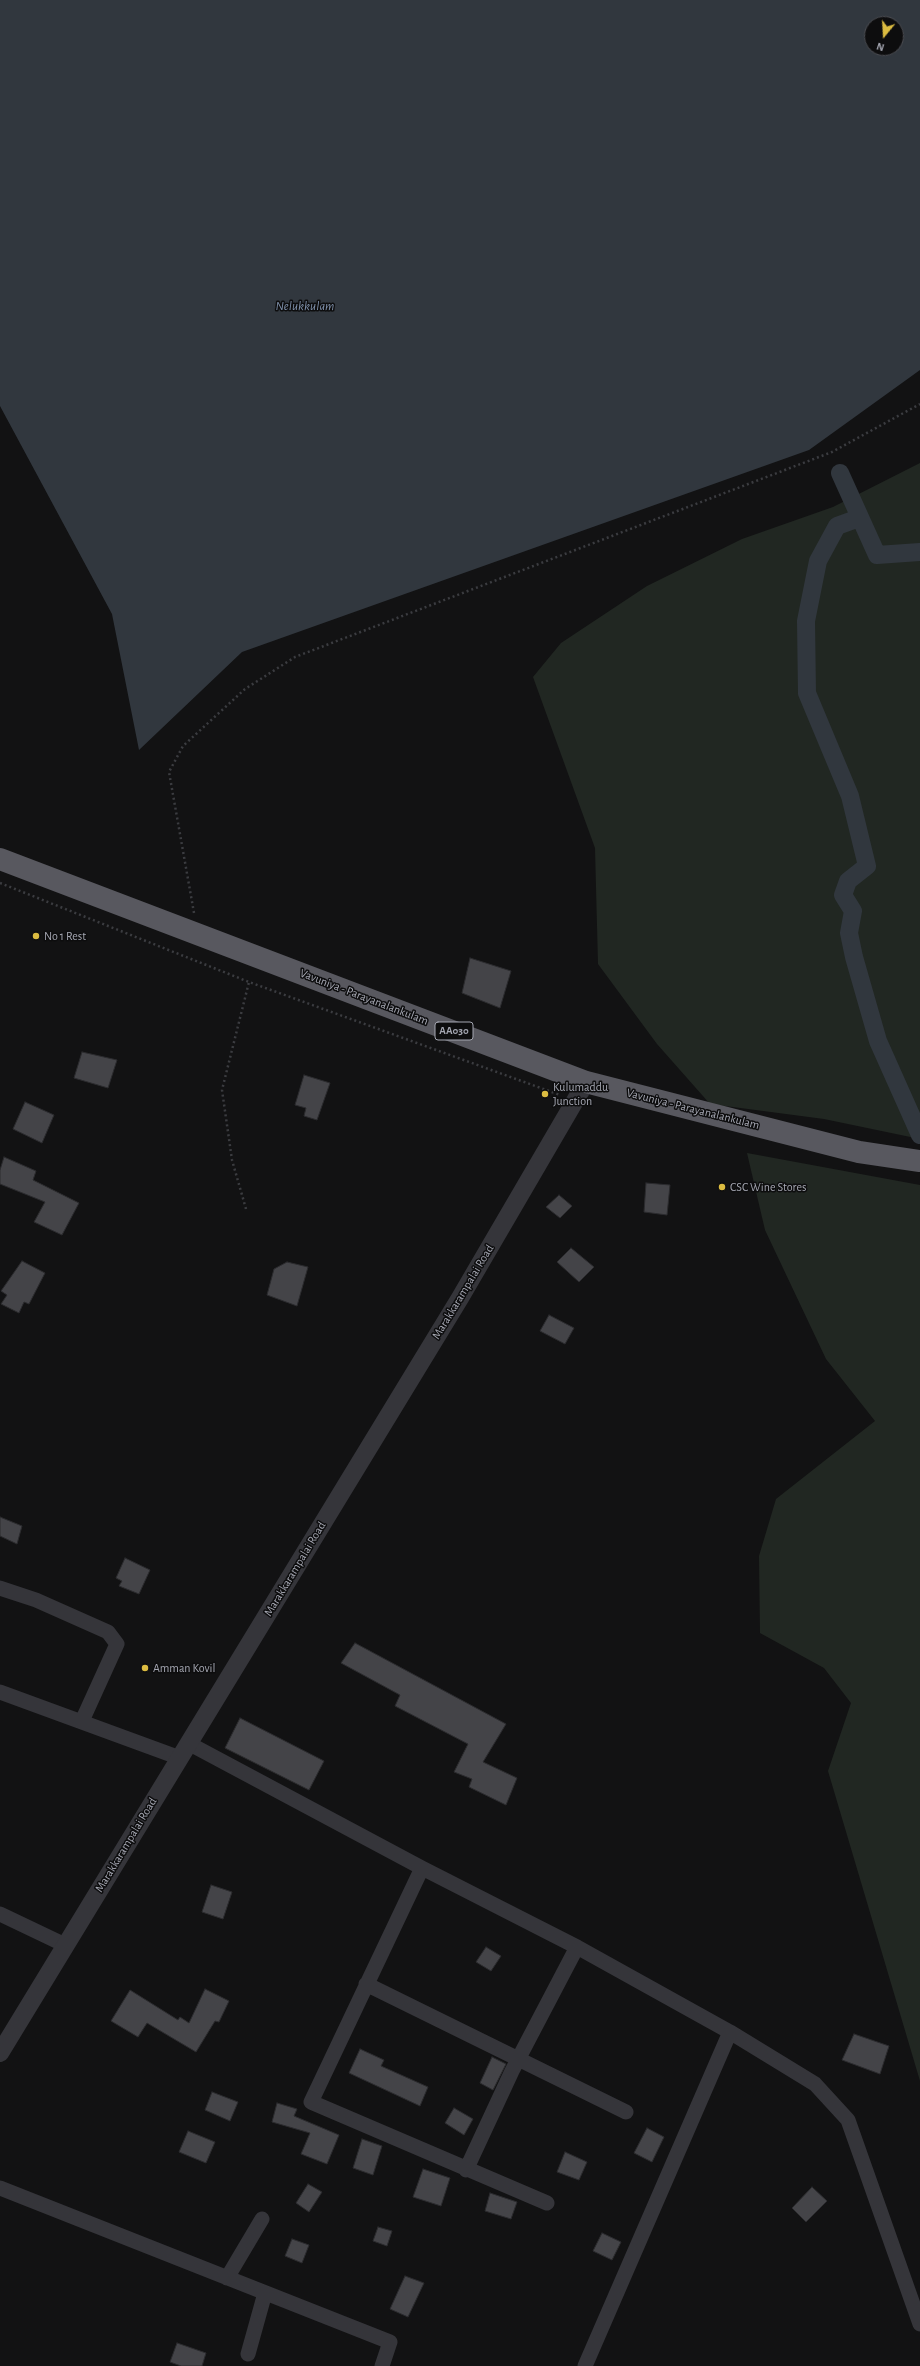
<!DOCTYPE html>
<style>
body{margin:0}
#map{position:relative;width:920px;height:2366px;overflow:hidden;background:#121213;font-family:"Alegreya Sans",sans-serif}
canvas{display:block}
.north{position:absolute;left:864px;top:16px;width:40px;height:40px;box-sizing:border-box;background:#0d0d0e;border:1px solid #4a4b50;border-radius:50%;rotate:198deg;font-size:11px;font-weight:700;line-height:16px;text-align:center;color:#a5a7b2}
.north::after{content:'';display:block;margin:auto;width:14px;height:18px;background:#dcbc41;clip-path:polygon(50% 0,100% 100%,50% 72%,0 100%)}
</style>
<div id="map">
<canvas width="920" height="2366"></canvas>
<div class="north">N</div>
</div>
<script>
const ctx = document.querySelector('canvas').getContext('2d');
ctx.lineJoin = 'round';
function fill(path, color) { ctx.fillStyle = color; ctx.fill(path, 'evenodd'); }
const toPath = rows => new Path2D(rows.map(r => 'M' + r).join(''));
function stroke(path, color, width, dash) { ctx.strokeStyle = color; ctx.lineWidth = width; ctx.lineCap = dash ? 'butt' : 'round'; ctx.setLineDash(dash || []); ctx.stroke(path); }
function drawText(font, color, halo, rows, align = 'center') {
  ctx.font = font + ' "Alegreya Sans",sans-serif'; ctx.lineWidth = 3; ctx.setLineDash([]); ctx.textBaseline = 'middle'; ctx.strokeStyle = halo; ctx.fillStyle = color; for (const [text, x, y, turn = 0] of rows) {
    ctx.save(); ctx.translate(x, y); ctx.rotate((+turn || 0) * Math.PI / 180); ctx.textAlign = isNaN(turn) ? turn : align; if (halo) ctx.strokeText(text, 0, 0); ctx.fillText(text, 0, 0); ctx.restore();
  }
}
fill(toPath([
 [920,463,920,1139,824,1119,710,1104,657,1044,598,964,595,848,533,677,561,643,647,586,742,539,833,507],
 [747,1153,920,1185,920,2081,828,1771,851,1703,824,1668,760,1633,759,1556,776,1499,875,1421,826,1359,765,1230]
]), '#212722');
fill(toPath([
 [0,0,920,0,920,370,809,450,242,652,139,750,112,614,0,406],
 [872,24,896,24,896,48,872,48]
]), '#31373e');
stroke(toPath([
 [840,473,877,555,920,552],
 [859,518,837,526,818,561,806,621,807,693,850,796,867,866,848,881,843,895,853,911,849,933,854,957,878,1041,920,1135]
]), '#31373e', 18);
const building = toPath([
 [470,958,511,971,500,1008,462,993,470,958],
 [82,1052,117,1060,108,1088,74,1078,82,1052],
 [304,1075,330,1083,317,1120,304,1116,306,1108,295,1105,304,1075],
 [25,1102,54,1115,42,1143,13,1129,25,1102],
 [4,1157,36,1171,33,1180,79,1203,62,1235,34,1222,45,1202,0,1184,0,1170,4,1157],
 [646,1183,670,1185,667,1215,644,1212,646,1183],
 [559,1195,572,1206,560,1218,546,1207,559,1195],
 [571,1248,594,1267,579,1282,557,1262,571,1248],
 [22,1261,45,1273,29,1304,24,1302,19,1313,1,1304,7,1295,1,1291,22,1261],
 [287,1262,308,1267,297,1306,267,1295,274,1269,287,1262],
 [549,1315,574,1328,565,1344,540,1331,549,1315],
 [0,1517,22,1526,17,1544,0,1536,0,1517],
 [125,1558,150,1570,139,1594,119,1586,122,1581,116,1578,125,1558],
 [355,1643,506,1724,483,1762,517,1778,506,1805,469,1787,472,1779,454,1772,468,1744,395,1706,400,1695,341,1663,355,1643],
 [240,1718,324,1761,309,1790,225,1748,240,1718],
 [211,1885,232,1892,223,1919,202,1912,211,1885],
 [486,1947,501,1956,491,1971,476,1962,486,1947],
 [205,1989,229,2001,219,2022,215,2021,196,2052,147,2023,138,2037,111,2021,130,1990,178,2020,180,2017,189,2023,205,1989],
 [854,2034,889,2046,880,2074,842,2060,854,2034],
 [360,2049,384,2060,381,2066,428,2087,420,2106,349,2073,360,2049],
 [492,2057,506,2064,493,2090,480,2083,492,2057],
 [212,2092,238,2102,230,2121,205,2110,212,2092],
 [277,2103,297,2109,294,2116,339,2135,327,2164,301,2154,310,2133,272,2122,277,2103],
 [454,2108,473,2119,464,2135,445,2123,454,2108],
 [647,2128,664,2137,652,2162,634,2153,647,2128],
 [188,2131,215,2142,206,2163,179,2152,188,2131],
 [362,2139,382,2146,373,2175,353,2168,362,2139],
 [565,2152,587,2162,579,2180,557,2172,565,2152],
 [423,2169,450,2178,441,2206,413,2197,423,2169],
 [308,2184,322,2192,309,2212,296,2203,308,2184],
 [812,2187,827,2201,806,2222,792,2208,812,2187],
 [490,2193,517,2202,511,2219,485,2211,490,2193],
 [378,2227,392,2231,387,2246,373,2241,378,2227],
 [602,2233,621,2242,612,2260,593,2251,602,2233],
 [292,2239,309,2245,302,2263,285,2256,292,2239],
 [405,2276,424,2283,408,2317,390,2309,405,2276],
 [177,2343,206,2353,202,2366,181,2366,170,2362,177,2343]
]);
fill(building, '#444448');
stroke(building, '#2c2c2f', 1);
stroke(toPath([
 [0,883,249,982,560,1095],
 [194,913,169,772,183,746,245,689,295,657,832,452,920,404],
 [246,1209,232,1160,222,1090,249,982]
]), '#3b3c40', 2.5, [2, 3]);
stroke(toPath([
 [0,1588,36,1600,108,1632,117,1644,82,1721],
 [0,1692,180,1758],
 [188,1743,422,1868,577,1947,730,2032,815,2084,848,2120,920,2324],
 [422,1868,311,2102,547,2203],
 [0,1914,65,1945],
 [366,1984,626,2112],
 [466,2170,512,2071,577,1947],
 [0,2188,390,2342,382,2366],
 [227,2278,262,2219],
 [248,2354,265,2293],
 [585,2366,730,2032]
]), '#35353a', 15);
stroke(toPath([
 [0,2053,460,1298,586,1082]
]), '#35353a', 18);
stroke(toPath([
 [0,859,586,1082,859,1152,920,1161]
]), '#58585f', 22);
for (const [x, y, r, color] of [
 [36,936,4,"#dcbc41"],
 [545,1094,4,"#dcbc41"],
 [722,1187,4,"#dcbc41"],
 [145,1668,4,"#dcbc41"]
]) { const dot = new Path2D(); dot.arc(x, y, r, 0, 2 * Math.PI); ctx.fillStyle = color; ctx.fill(dot); stroke(dot, '#0d0d0e', 1.5); }
for (const [x, y, w] of [
 [454,1031,38]
]) { const box = new Path2D(); box.roundRect(x - w / 2, y - 9, w, 18, 3); ctx.fillStyle = '#0d0d0e'; ctx.fill(box); stroke(box, '#a5a7b2', 1); }
drawText('bold 11px', '#a5a7b2', null, [
 ["AA030",454,1031]
]);
drawText('12px', '#a5a7b2', '#0d0d0e', [
 ["No 1 Rest",44,936],
 ["Kulumaddu",553,1087],
 ["Junction",553,1101],
 ["CSC Wine Stores",730,1187],
 ["Amman Kovil",153,1668]
], 'left');
drawText('12px', '#a5a7b2', '#0d0d0e', [
 ["Vavuniya - Parayanalankulam",364,997,21],
 ["Vavuniya - Parayanalankulam",693,1109,14],
 ["Marakkarampalai Road",463,1292,-59],
 ["Marakkarampalai Road",295,1569,-59],
 ["Marakkarampalai Road",126,1845,-59]
]);
drawText('italic 13px', '#7f90aa', '#0d0d0e', [
 ["Nelukkulam",305,306]
]);
</script>
